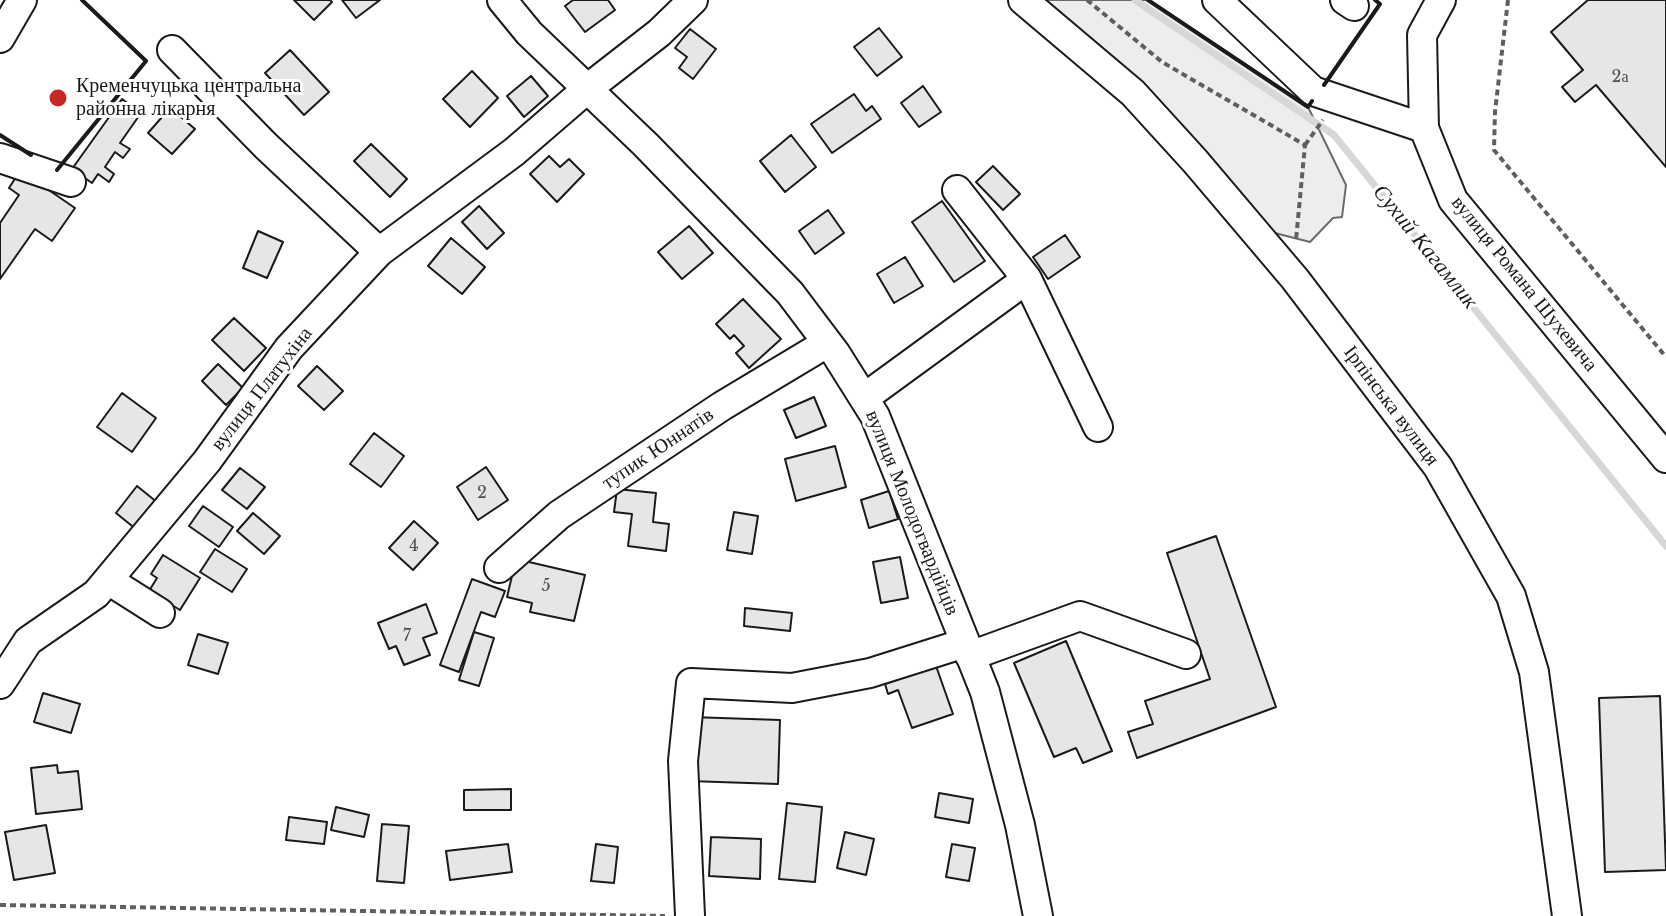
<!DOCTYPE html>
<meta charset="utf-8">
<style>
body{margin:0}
canvas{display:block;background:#fff}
</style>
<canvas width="1666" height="916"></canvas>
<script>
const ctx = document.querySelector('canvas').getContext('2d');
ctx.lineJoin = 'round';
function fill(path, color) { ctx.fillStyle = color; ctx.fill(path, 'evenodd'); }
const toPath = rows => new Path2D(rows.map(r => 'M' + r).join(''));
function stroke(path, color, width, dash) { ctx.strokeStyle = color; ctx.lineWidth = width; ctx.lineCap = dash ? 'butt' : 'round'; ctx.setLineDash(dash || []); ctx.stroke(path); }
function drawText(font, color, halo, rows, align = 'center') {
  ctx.font = font + ' "Libre Baskerville",serif'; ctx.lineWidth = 6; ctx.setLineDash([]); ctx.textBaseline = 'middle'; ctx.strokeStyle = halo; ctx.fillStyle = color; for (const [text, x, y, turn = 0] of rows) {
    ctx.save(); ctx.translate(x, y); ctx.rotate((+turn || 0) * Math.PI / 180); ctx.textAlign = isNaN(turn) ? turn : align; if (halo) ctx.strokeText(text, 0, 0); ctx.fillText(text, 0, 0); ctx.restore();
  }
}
const built = toPath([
 [1039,0,1148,0,1308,107,1346,185,1342,217,1333,218,1310,242,1263,230,1039,0]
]);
fill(built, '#ededed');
stroke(built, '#6a6a6a', 2);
stroke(toPath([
 [1135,0,1334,135,1666,546]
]), '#d7d7d7', 7);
const building = toPath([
 [294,0,330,0,332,2,314,20,294,0],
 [342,0,380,0,356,18,342,0],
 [573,0,608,0,615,10,585,32,565,6,573,0],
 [1588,0,1666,0,1666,167,1596,85,1575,102,1562,87,1583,70,1551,32,1588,0],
 [879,28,902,57,877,76,854,47,879,28],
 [690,29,716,49,693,79,679,68,687,57,675,48,690,29],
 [290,50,329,92,304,115,265,73,290,50],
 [472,71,498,98,470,127,443,99,472,71],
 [531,76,548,96,524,117,507,96,531,76],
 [923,86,941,112,919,127,901,103,923,86],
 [854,94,866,111,872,106,881,119,832,153,811,124,854,94],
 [122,99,141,113,120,143,130,149,123,158,115,152,105,167,114,174,109,182,98,174,92,183,72,169,122,99],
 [170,108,195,129,172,154,148,133,170,108],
 [791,135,816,167,785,192,760,161,791,135],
 [371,144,407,179,390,197,354,161,371,144],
 [549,156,560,167,569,159,584,174,557,202,530,174,549,156],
 [993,166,1020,194,1003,210,976,182,993,166],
 [18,174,34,180,75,208,52,241,35,229,0,279,0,223,19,195,9,188,18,174],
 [942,201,985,261,954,282,912,222,942,201],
 [479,206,504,233,487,249,462,222,479,206],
 [828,210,844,233,815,254,799,231,828,210],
 [689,226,713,253,682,279,658,252,689,226],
 [258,231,283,242,267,278,243,268,258,231],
 [1065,235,1080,257,1048,279,1033,257,1065,235],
 [451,238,485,267,462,294,428,266,451,238],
 [905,257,923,286,894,303,877,274,905,257],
 [743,299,781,339,749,368,736,353,744,346,734,335,730,339,716,324,743,299],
 [234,318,266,348,244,371,212,340,234,318],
 [218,364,243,388,226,405,202,381,218,364],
 [317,366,343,391,324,410,298,386,317,366],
 [122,393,156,418,132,452,97,427,122,393],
 [814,397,826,426,796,438,784,410,814,397],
 [374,433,404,456,381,487,350,464,374,433],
 [835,446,846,487,796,501,785,459,835,446],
 [486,467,508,500,478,520,457,487,486,467],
 [240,468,265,487,247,509,222,490,240,468],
 [137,486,158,503,137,530,116,513,137,486],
 [617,489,656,493,653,522,669,524,666,551,628,546,632,514,614,512,617,489],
 [889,491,898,519,869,528,861,500,889,491],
 [203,506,233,527,219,547,189,526,203,506],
 [734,512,758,516,752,554,727,550,734,512],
 [253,513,280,536,264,554,237,531,253,513],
 [414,521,438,543,413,570,389,548,414,521],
 [1216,536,1276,707,1137,758,1128,732,1153,724,1145,701,1210,679,1167,553,1216,536],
 [215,549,247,569,232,592,200,572,215,549],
 [163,555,200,578,180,610,149,591,157,578,151,574,163,555],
 [900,557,908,598,881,603,873,562,900,557],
 [516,559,585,575,574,621,530,612,532,603,507,597,516,559],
 [472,579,505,591,495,617,481,612,459,672,440,665,472,579],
 [426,604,437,633,423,638,430,655,404,665,396,646,389,649,378,623,426,604],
 [745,608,792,613,790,631,744,626,745,608],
 [474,632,494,638,479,686,459,680,474,632],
 [198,634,228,643,218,674,188,665,198,634],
 [1066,641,1112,751,1083,763,1076,748,1054,757,1014,663,1066,641],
 [936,666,953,714,912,728,898,690,888,694,885,684,936,666],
 [43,693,80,704,71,733,34,722,43,693],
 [1660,696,1666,870,1605,872,1599,698,1660,696],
 [691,717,780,720,778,784,689,781,691,717],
 [57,765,58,773,78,771,82,809,36,814,31,768,57,765],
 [511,789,511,810,464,810,464,790,511,789],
 [939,793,973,799,969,823,935,817,939,793],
 [787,803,822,807,815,882,779,879,787,803],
 [336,807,369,815,364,837,331,830,336,807],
 [289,817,327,822,324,844,286,840,289,817],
 [382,824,409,826,404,883,377,881,382,824],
 [46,825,55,873,14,880,5,832,46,825],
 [845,832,874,839,866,875,837,868,845,832],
 [711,837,761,839,760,879,709,876,711,837],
 [508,844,512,872,450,880,446,851,508,844],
 [596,844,618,847,614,883,591,881,596,844],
 [952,844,975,848,969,881,946,877,952,844]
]);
fill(building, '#e6e6e6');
stroke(building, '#1a1a1a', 2);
const minor = toPath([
 [502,0,529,33,646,145,790,293,836,354,875,416,985,692,1020,825,1038,916],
 [1023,0,1133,93,1195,161,1295,279,1438,467,1511,596,1534,672,1567,916],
 [1217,0,1313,91,1424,128],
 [1345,0,1354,6],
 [1441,0,1422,35,1424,128,1453,200,1666,458],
 [0,38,22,0],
 [172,50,266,146,379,252],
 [0,158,71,182],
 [1027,279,1098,427],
 [864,398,1027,279,957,190],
 [499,568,559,515,722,406,827,343],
 [108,580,160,613],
 [970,656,1080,616,1186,654],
 [0,684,28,641,96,594,207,461,289,348,379,252,514,152,587,89,659,33,693,0],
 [690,916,683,761,691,683,792,688,870,673,965,643]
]);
stroke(minor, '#1a1a1a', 32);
stroke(toPath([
 [1087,0,1162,62,1305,145,1296,240],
 [1508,0,1495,112,1494,150,1666,357],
 [1305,145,1323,120],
 [0,905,665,916]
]), '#5f5f5f', 4, [6, 4]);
stroke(minor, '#fff', 28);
stroke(toPath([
 [1148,0,1308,107,1312,101],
 [1324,85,1380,4,1375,0],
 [0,135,31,155],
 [57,170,146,61,82,0]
]), '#1a1a1a', 4);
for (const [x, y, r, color] of [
 [58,98,10,"#c62828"]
]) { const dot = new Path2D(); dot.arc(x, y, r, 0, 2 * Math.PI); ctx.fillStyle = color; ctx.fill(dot); stroke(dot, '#fff', 3); }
drawText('16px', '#4d4d4d', null, [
 ["2а",1620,77],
 ["2",482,493],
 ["4",414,546],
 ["5",546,586],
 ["7",407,636]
]);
drawText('20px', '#1a1a1a', '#fff', [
 ["Кременчуцька центральна",76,86],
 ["районна лікарня",76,109]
], 'left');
drawText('20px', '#1a1a1a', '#fff', [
 ["вулиця Романа Шухевича",1524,284,51],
 ["вулиця Платухіна",262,389,-52],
 ["Ірпінська вулиця",1391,406,53],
 ["тупик Юннатів",658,449,-34],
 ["вулиця Молодогвардійців",912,513,68]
]);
drawText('italic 22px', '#1a1a1a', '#fff', [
 ["Сухий Кагамлик",1425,247,51]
]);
</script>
